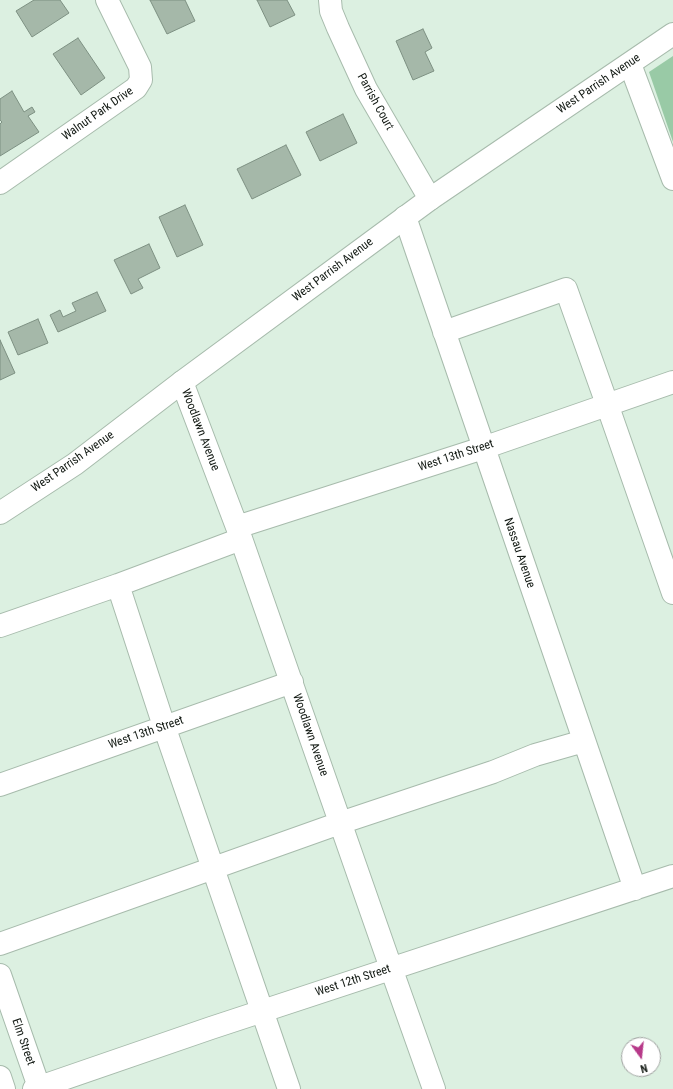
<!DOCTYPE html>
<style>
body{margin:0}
#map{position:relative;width:673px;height:1089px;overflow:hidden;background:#dcf0e1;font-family:"Roboto Condensed",sans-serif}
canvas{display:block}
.north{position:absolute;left:621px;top:1037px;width:40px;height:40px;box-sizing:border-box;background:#fff;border:1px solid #a0a3a1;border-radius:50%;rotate:165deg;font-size:11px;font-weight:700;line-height:16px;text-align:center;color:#121913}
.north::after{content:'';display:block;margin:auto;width:14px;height:18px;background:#b73989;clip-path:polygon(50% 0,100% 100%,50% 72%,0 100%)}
</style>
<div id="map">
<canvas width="673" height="1089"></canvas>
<div class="north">N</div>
</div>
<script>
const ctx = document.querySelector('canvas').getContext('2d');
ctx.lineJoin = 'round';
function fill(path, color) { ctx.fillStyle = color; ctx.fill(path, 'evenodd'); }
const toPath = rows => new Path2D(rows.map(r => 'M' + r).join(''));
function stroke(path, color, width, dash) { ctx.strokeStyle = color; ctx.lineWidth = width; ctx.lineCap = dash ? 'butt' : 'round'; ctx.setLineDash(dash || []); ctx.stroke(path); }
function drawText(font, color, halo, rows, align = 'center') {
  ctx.font = font + ' "Roboto Condensed",sans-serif'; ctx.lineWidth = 3.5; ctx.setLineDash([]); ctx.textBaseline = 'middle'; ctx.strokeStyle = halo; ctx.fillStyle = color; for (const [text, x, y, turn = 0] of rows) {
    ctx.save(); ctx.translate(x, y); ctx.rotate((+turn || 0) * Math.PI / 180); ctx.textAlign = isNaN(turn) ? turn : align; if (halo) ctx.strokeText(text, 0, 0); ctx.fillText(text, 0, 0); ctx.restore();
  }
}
fill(toPath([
 [673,56,673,142,649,72]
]), '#99caa6');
const building = toPath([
 [34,0,60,0,69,13,32,37,16,11,34,0],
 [150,0,185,0,195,21,167,34,150,0],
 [257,0,287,0,295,15,270,27,257,0],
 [423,29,432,48,425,52,434,71,413,80,396,41,423,29],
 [78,38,105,78,81,95,53,54,78,38],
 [12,91,24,112,32,107,35,112,28,116,39,132,0,156,0,124,2,122,0,120,0,99,12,91],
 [343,114,357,143,320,161,306,132,343,114],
 [286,145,301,175,252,199,237,169,286,145],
 [185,205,203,245,177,257,159,217,185,205],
 [149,244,160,268,138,279,143,288,131,294,114,260,149,244],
 [97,292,106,311,58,332,50,315,60,310,63,317,76,311,72,303,97,292],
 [38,319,48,343,18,355,8,332,38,319],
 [0,340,15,373,0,380,0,340]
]);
fill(building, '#a5b8a9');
stroke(building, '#7d9082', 1);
const minor = toPath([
 [330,0,331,11,338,28,366,89,430,199],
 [630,64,673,179],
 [0,183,136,88,141,80,140,67,107,0],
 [405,217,635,889],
 [444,332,566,289,607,404,673,593],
 [182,382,237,527,391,968,434,1089],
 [237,527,483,448,673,382],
 [118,585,164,726,289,1089],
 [0,626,118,585,241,539],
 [0,785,292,682],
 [0,944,340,823,493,772,535,755,584,741],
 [0,975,39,1087],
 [0,1077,4,1089],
 [34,1089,211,1028,673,876]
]);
const major = toPath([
 [0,513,75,464,182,382,430,199,673,34]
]);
stroke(minor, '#a7bbac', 24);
stroke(major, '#a7bbac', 24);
stroke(minor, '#fff', 22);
stroke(major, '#fff', 22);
drawText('12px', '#121913', '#fff', [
 ["West Parrish Avenue",599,84,-34],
 ["Parrish Court",375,102,61],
 ["Walnut Park Drive",98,114,-35],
 ["West Parrish Avenue",333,270,-37],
 ["Woodlawn Avenue",200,430,69],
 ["West 13th Street",456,456,-18],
 ["West Parrish Avenue",73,462,-35],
 ["Nassau Avenue",519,553,71],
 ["West 13th Street",146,733,-19],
 ["Woodlawn Avenue",310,735,71],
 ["West 12th Street",353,981,-18],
 ["Elm Street",23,1042,71]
]);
</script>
